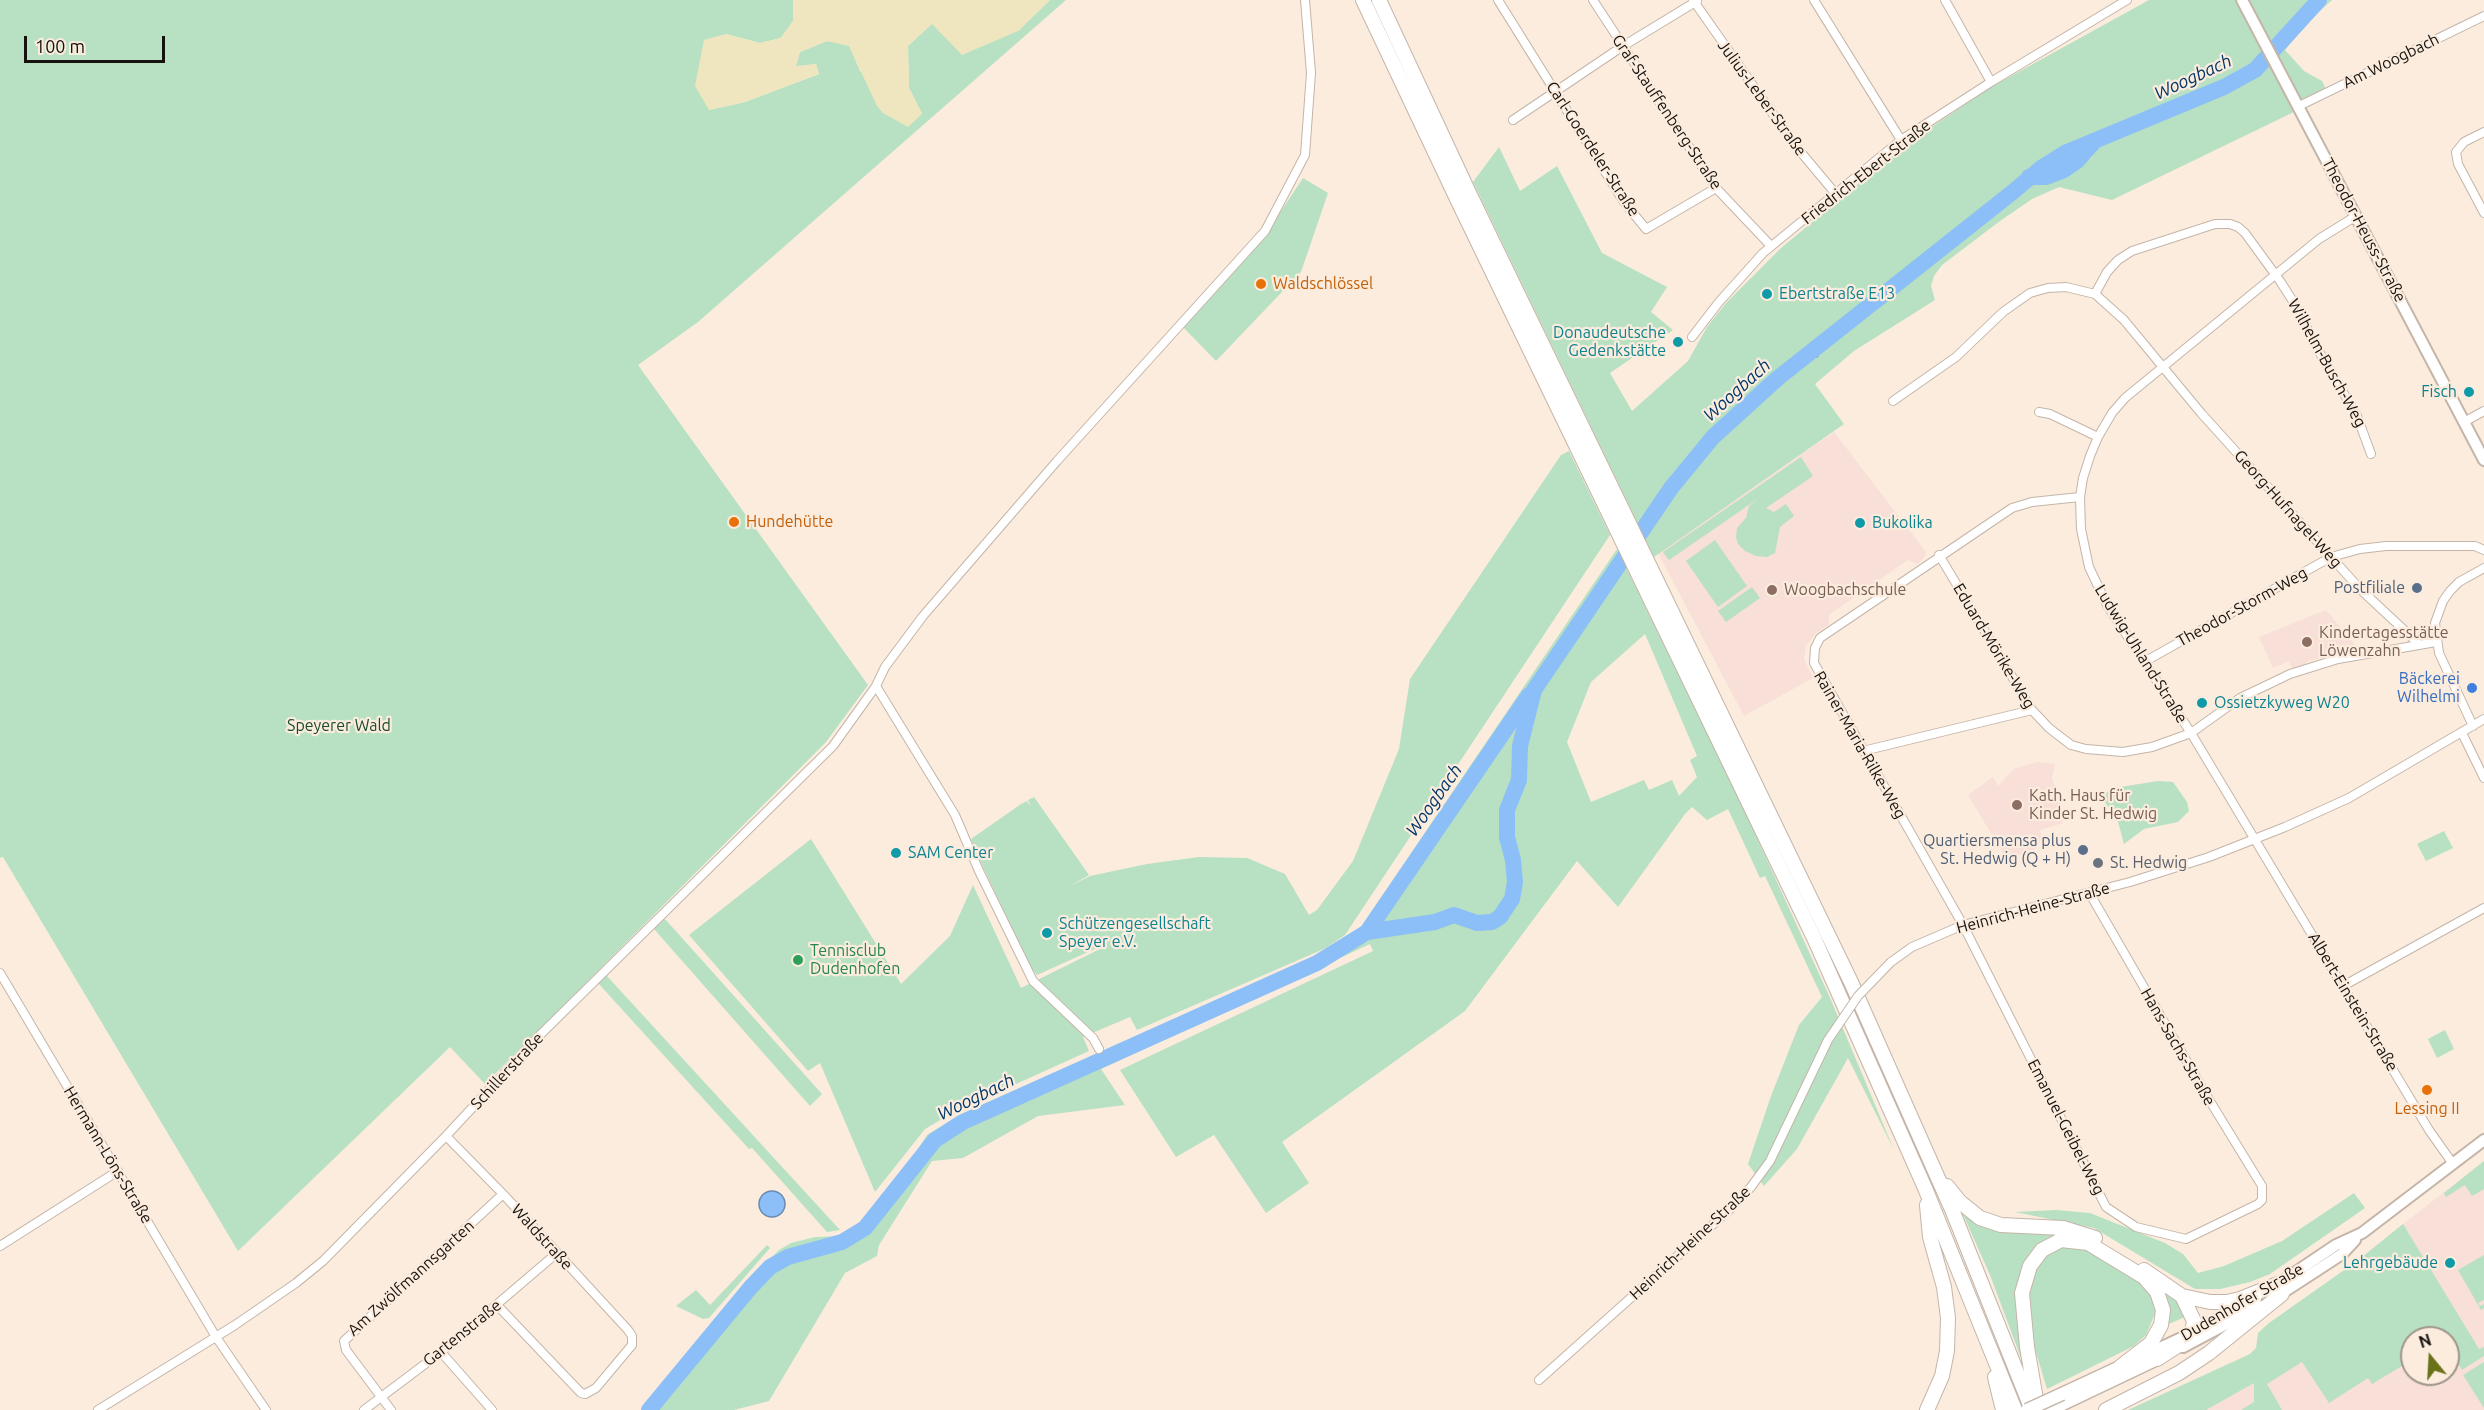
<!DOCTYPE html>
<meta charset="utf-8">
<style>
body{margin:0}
#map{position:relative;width:2484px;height:1410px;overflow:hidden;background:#fbecde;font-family:Ubuntu,sans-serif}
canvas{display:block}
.north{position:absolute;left:2400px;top:1326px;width:60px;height:60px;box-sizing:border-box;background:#fbecde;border:2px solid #9f958a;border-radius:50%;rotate:342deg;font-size:16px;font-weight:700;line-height:24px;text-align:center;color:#16120d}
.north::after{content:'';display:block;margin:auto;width:21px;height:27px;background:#697119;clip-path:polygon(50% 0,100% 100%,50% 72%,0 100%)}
.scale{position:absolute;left:24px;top:36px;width:141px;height:27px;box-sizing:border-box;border:3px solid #16120d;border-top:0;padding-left:8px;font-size:18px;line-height:21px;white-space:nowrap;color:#16120d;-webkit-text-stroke:4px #fbecde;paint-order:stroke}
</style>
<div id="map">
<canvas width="2484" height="1410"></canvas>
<div class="north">N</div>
<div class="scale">100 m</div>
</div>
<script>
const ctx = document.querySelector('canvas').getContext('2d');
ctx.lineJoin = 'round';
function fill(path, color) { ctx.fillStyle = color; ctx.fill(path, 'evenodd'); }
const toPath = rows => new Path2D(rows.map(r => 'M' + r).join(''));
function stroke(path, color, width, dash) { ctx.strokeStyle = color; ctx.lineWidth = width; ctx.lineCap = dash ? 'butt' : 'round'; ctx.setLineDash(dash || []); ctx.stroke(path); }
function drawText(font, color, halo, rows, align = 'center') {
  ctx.font = font + ' Ubuntu,sans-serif'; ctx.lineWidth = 4.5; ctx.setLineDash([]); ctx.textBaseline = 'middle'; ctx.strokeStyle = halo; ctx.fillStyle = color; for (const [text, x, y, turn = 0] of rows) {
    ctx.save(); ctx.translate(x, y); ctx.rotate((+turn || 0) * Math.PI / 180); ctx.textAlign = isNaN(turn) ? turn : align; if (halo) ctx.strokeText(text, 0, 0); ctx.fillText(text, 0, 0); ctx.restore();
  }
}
fill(toPath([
 [1834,432,1926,552,1926,555,1918,564,1908,560,1829,615,1829,625,1816,633,1806,646,1804,659,1813,678,1744,716,1658,553],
 [2326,610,2357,647,2306,662,2307,665,2293,670,2289,661,2273,668,2259,637],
 [2037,762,2055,764,2052,778,2064,815,2061,816,2063,823,2040,830,2043,841,2034,844,2035,851,2006,858,1968,795,1993,777,1998,786,2014,769],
 [2484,1161,2484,1410,2149,1410,2282,1343,2393,1232],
 [2412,1338,2448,1338,2448,1374,2412,1374]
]), '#f8dfd8');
fill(toPath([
 [0,0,793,0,793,21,781,38,760,43,726,34,709,110,745,102,819,74,816,64,795,67,800,52,827,41,849,45,860,71,922,114,909,88,908,46,932,23,1018,31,1050,0,1066,0,698,322,638,365,868,685,826,742,485,1084,450,1047,238,1251,3,857,0,858],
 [2149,0,2332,0,2314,16,2285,50,2304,71,2322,81,2329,95,2112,200,2059,187,2032,199,2000,221,1942,265,1934,276,1931,286,1935,300,1854,351,1815,384,1844,424,1654,557,1473,182,1499,147,1520,191,1557,166,1602,253,1667,287,1651,312,1673,330,1610,373,1632,411,1688,361,1707,327,1726,303,1781,248,1906,144,1993,86],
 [1303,178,1328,193,1301,272,1216,361,1183,327,1265,235],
 [1569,451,1610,535,1345,935,1326,948,1137,1030,1130,1017,1083,1037,1089,1051,954,1112,925,1129,875,1192,820,1063,808,1071,689,935,811,839,901,984,950,936,973,885,1021,988,1100,949,1099,947,1037,975,1031,968,984,869,971,839,1021,804,1027,801,1031,807,1028,800,1034,797,1089,875,1070,886,1090,876,1147,864,1199,857,1247,858,1285,874,1309,915,1317,910,1353,861,1399,749,1410,679,1561,455],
 [1801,457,1813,476,1766,508,1774,512,1786,504,1794,516,1780,527,1775,553,1767,557,1756,556,1745,551,1738,544,1736,537,1737,528,1746,518,1749,506,1759,498,1669,560,1663,552],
 [1715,540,1747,586,1718,607,1686,561],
 [1617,549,1740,801,1831,1000,1894,1150,1848,1058,1797,1149,1764,1186,1748,1164,1771,1096,1799,1025,1822,997,1765,876,1760,878,1728,809,1707,820,1692,807,1685,814,1618,907,1577,861,1465,1011,1282,1142,1309,1183,1266,1213,1214,1135,1176,1157,1120,1070,1373,951,1370,944,1101,1069,1125,1105,1038,1116,963,1158,932,1161,879,1245,877,1256,845,1273,769,1401,734,1410,642,1410,754,1275,779,1250,791,1243,815,1237,844,1236,864,1226,879,1209,927,1135,959,1115,1346,944,1361,927],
 [1645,634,1697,756,1690,760,1697,777,1679,796,1672,780,1649,790,1644,780,1591,802,1567,742,1591,682],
 [1752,587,1760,598,1726,622,1718,611],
 [2158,781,2173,782,2187,802,2189,811,2178,822,2144,829,2124,844,2117,818,2103,800,2105,793,2114,788],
 [2444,831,2453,848,2426,861,2417,844],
 [665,919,822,1094,810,1106,654,929],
 [606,975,840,1230,827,1232,752,1148,749,1149,598,983],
 [2445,1030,2454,1049,2437,1058,2428,1039],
 [2484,1161,2484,1189,2472,1196,2465,1185,2446,1197,2444,1193],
 [2354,1193,2365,1208,2270,1274,2250,1282,2220,1289,2195,1289,2094,1228,2015,1212,2056,1210,2090,1213,2165,1243,2183,1254,2198,1273,2224,1266,2282,1241],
 [1962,1212,2061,1234,2047,1239,2035,1249,2021,1273,2016,1309,2024,1357,2021,1358,1990,1275],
 [2403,1224,2479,1349,2484,1347,2484,1356,2462,1370,2448,1346,2448,1338,2412,1338,2412,1360,2372,1384,2368,1378,2329,1403,2302,1362,2267,1384,2282,1410,2241,1410,2254,1402,2254,1383,2206,1410,2128,1410,2250,1354,2256,1348,2258,1333,2269,1323,2357,1261],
 [2079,1244,2141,1280,2154,1295,2156,1311,2146,1335,2134,1346,2047,1389,2030,1332,2026,1305,2030,1280,2038,1260,2061,1245],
 [767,1245,770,1248,709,1318,703,1319,676,1306,696,1290,710,1305],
 [2484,1255,2484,1300,2478,1303,2480,1306,2484,1304,2484,1308,2481,1310,2458,1270],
 [2162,1286,2174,1296,2187,1316,2169,1324,2166,1323],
 [2484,1362,2484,1408,2463,1375]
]), '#b7e1c2');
fill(toPath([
 [793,0,1050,0,1018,31,962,55,932,24,908,46,909,88,922,114,908,127,883,113,877,106,849,46,827,41,800,52,796,66,816,64,819,74,745,102,709,110,695,86,704,40,726,34,760,43,781,38,793,21],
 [2090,147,2093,150,2092,157,2080,167,2056,179,2046,177,2077,161]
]), '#efe6c0');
const water = toPath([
 '759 1204a13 13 0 1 1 26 0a13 13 0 1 1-26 0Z'
]);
fill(water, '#8cbff7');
stroke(water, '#698bb1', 1.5);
stroke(toPath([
 [1817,349,1817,356]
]), '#698bb1', 3);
stroke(toPath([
 [2029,177,2046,177,2064,170,2077,161,2093,143],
 [1367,932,1529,695],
 [649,1410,750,1288,770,1267,788,1257,842,1242,865,1228,935,1140,963,1122,1317,963,1367,932,1435,922,1454,915,1477,923,1492,922,1500,917,1512,899,1515,882,1513,860,1507,837,1507,810,1519,780,1520,746,1534,690,1671,488,1713,437,1778,378,2014,191,2041,168,2065,153,2224,87,2255,70,2319,0]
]), '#8cbff7', 16);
const minor = toPath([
 [1498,0,1624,202,1646,229,1716,188],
 [1593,0,1716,188,1771,246],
 [1693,0,1794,144,1835,193],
 [1814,0,1901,140],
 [1945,0,1991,82],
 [2299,106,2484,16],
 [1513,120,1623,46,1697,1],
 [2484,132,2464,142,2456,152,2458,164,2484,213],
 [2356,216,2319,239,2125,398,2112,413,2098,437,2090,456,2083,478,2080,497,2081,529,2089,567,2107,605,2191,733,2429,1130,2453,1164],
 [2095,294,2107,272,2118,260,2132,251,2215,224,2230,224,2238,227,2245,233,2280,281,2296,306,2317,348,2357,416,2371,454],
 [1692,337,1719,302,1763,253,1901,140,1991,82,2127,0],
 [1893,401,1956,357,2003,312,2030,293,2048,288,2066,287,2095,294,2124,320,2201,413,2360,589,2419,644],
 [2039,412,2050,414,2098,437],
 [2464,422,2484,411],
 [2080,497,2032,502,2012,508,1820,638,1815,648,1814,663,1963,925,2106,1207,2136,1227,2186,1239,2258,1204,2262,1200,2262,1186,2205,1093,2090,894],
 [1939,555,2032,710,2049,728,2071,745,2086,749,2123,752,2152,747,2191,733,2240,698,2290,674,2338,659,2436,642],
 [2144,662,2331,557,2360,549,2386,546,2475,546,2484,550],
 [876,686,955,815,979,871,1033,981,1093,1038,1099,1049],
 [2473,726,2439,653,2435,623,2443,601,2450,591,2459,582,2484,568],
 [2462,733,2484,778],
 [1863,751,2032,710],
 [1891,962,1912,947,1963,925,2130,882,2209,857,2285,827,2349,798,2484,719],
 [0,973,216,1337,266,1410],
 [2343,986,2484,908],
 [446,1136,503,1194,628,1330,632,1336,632,1345,596,1388,585,1394,581,1393,497,1305],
 [0,1246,118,1171],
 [441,1352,492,1410],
 [1539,1380,1730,1209,1751,1187,1770,1161,1828,1040],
 [98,1410,235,1325,296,1283,323,1261,446,1136,538,1037,833,746,876,686,885,667,923,616,1057,461,1265,231,1305,155,1311,73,1305,0],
 [364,1410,441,1352,557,1253],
 [391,1410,346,1350,344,1341,503,1194]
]);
const secondary = toPath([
 [2242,0,2484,460],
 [2272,1288,2336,1245,2362,1233,2484,1140],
 [2276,1297,2342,1254,2355,1240],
 [2183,1347,2260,1306],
 [2136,1359,2192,1333,2256,1298]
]);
const primary = toPath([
 [2062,1394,2120,1367],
 [2050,1410,2157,1359]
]);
const trunk = toPath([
 [1363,0,1457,199,1814,938,1925,1188,2015,1410],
 [1379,0,1470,195,1851,982,1953,1212,2032,1410],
 [1947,1186,1960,1202,1980,1218,2001,1225,2063,1228,2095,1238],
 [1927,1205,1930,1237,1944,1287,1948,1318,1947,1351,1942,1376,1927,1410],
 [2144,1270,2182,1296,2194,1321,2192,1333,2188,1339,2157,1359],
 [2182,1296,2210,1302,2227,1302,2240,1299,2278,1284],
 [1995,1377,2003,1410],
 [2037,1405,2027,1347,2022,1293,2030,1266,2042,1250,2061,1240,2088,1243,2144,1277,2157,1292,2163,1310,2161,1325,2151,1343,2120,1367],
 [2106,1410,2179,1373,2209,1353,2282,1294]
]);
stroke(minor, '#c4b5a8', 10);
stroke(secondary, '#c4b5a8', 14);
stroke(primary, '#c4b5a8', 15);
stroke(trunk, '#c4b5a8', 16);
stroke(minor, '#fff', 8);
stroke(secondary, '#fff', 10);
stroke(primary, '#fff', 12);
stroke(trunk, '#fff', 14);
const minorBridge = toPath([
 [1828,1040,1858,996,1891,962]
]);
const primaryBridge = toPath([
 [2027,1410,2062,1394]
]);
stroke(minorBridge, '#c4b5a8', 10, []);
stroke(primaryBridge, '#c4b5a8', 15, []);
stroke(minorBridge, '#fff', 8);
stroke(primaryBridge, '#fff', 12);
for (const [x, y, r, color] of [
 [1261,284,6,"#e8710a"],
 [1767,294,6,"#0f9aa8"],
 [1678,342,6,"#0f9aa8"],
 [2469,392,6,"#0f9aa8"],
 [734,522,6,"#e8710a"],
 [1860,523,6,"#0f9aa8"],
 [2417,588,6,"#5c6f8a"],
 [1772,590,6,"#8d6e63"],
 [2307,642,6,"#8d6e63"],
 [2472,688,6,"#3f7fe0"],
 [2202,703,6,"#0f9aa8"],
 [2017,805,6,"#8d6e63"],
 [2083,850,6,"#5c6f8a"],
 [896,853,6,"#0f9aa8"],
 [2098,863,6,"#6b7280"],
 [1047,933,6,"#0f9aa8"],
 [798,960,6,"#2e9e5b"],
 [2427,1090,6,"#e8710a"],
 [2450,1263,6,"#0f9aa8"]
]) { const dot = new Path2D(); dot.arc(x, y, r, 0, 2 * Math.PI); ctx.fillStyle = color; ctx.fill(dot); stroke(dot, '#fbecde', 2); }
drawText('16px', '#16120d', '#fbecde', [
 ["Am Woogbach",2391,61,-26],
 ["Julius-Leber-Straße",1762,98,54],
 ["Graf-Stauffenberg-Straße",1667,112,56],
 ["Carl-Goerdeler-Straße",1593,149,57],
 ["Friedrich-Ebert-Straße",1866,172,-38],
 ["Theodor-Heuss-Straße",2364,230,62],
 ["Wilhelm-Busch-Weg",2327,363,61],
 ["Georg-Hufnagel-Weg",2288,509,48],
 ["Theodor-Storm-Weg",2242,607,-29],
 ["Eduard-Mörike-Weg",1994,646,59],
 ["Ludwig-Uhland-Straße",2141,654,58],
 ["Rainer-Maria-Rilke-Weg",1860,745,60],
 ["Heinrich-Heine-Straße",2033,908,-15],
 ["Albert-Einstein-Straße",2353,1002,59],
 ["Hans-Sachs-Straße",2178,1047,60],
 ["Schillerstraße",507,1071,-47],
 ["Emanuel-Geibel-Weg",2066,1127,63],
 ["Hermann-Löns-Straße",108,1155,59],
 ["Waldstraße",542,1237,48],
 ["Heinrich-Heine-Straße",1690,1243,-43],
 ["Am Zwölfmannsgarten",411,1278,-42],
 ["Dudenhofer Straße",2242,1302,-30],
 ["Gartenstraße",462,1333,-39]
]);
drawText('16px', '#c56008', '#fbecde', [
 ["Waldschlössel",1273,284],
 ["Hundehütte",746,522],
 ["Lessing II",2427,1109,"center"]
], 'left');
drawText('16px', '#0d838f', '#fbecde', [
 ["Ebertstraße E13",1779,294],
 ["Donaudeutsche",1666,333,"right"],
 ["Gedenkstätte",1666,351,"right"],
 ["Fisch",2457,392,"right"],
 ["Bukolika",1872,523],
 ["Ossietzkyweg W20",2214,703],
 ["SAM Center",908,853],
 ["Schützengesellschaft",1059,924],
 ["Speyer e.V.",1059,942],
 ["Lehrgebäude",2438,1263,"right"]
], 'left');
drawText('16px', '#4e5e75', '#fbecde', [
 ["Postfiliale",2405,588],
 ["Quartiersmensa plus",2071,841],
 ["St. Hedwig (Q + H)",2071,859]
], 'right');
drawText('16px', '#785e54', '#fbecde', [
 ["Woogbachschule",1784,590],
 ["Kindertagesstätte",2319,633],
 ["Löwenzahn",2319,651],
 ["Kath. Haus für",2029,796],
 ["Kinder St. Hedwig",2029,814]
], 'left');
drawText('16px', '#366cbe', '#fbecde', [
 ["Bäckerei",2460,679],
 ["Wilhelmi",2460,697]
], 'right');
drawText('16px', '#1a4c2c', '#fbecde', [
 ["Speyerer Wald",339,726]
]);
drawText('16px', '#5b616d', '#fbecde', [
 ["St. Hedwig",2110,863]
], 'left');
drawText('16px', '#27864d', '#fbecde', [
 ["Tennisclub",810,951],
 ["Dudenhofen",810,969]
], 'left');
drawText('italic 18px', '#003869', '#fbecde', [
 ["Woogbach",2193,77,-25],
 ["Woogbach",1737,390,-42],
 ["Woogbach",1434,800,-55],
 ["Woogbach",976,1097,-26]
]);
</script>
